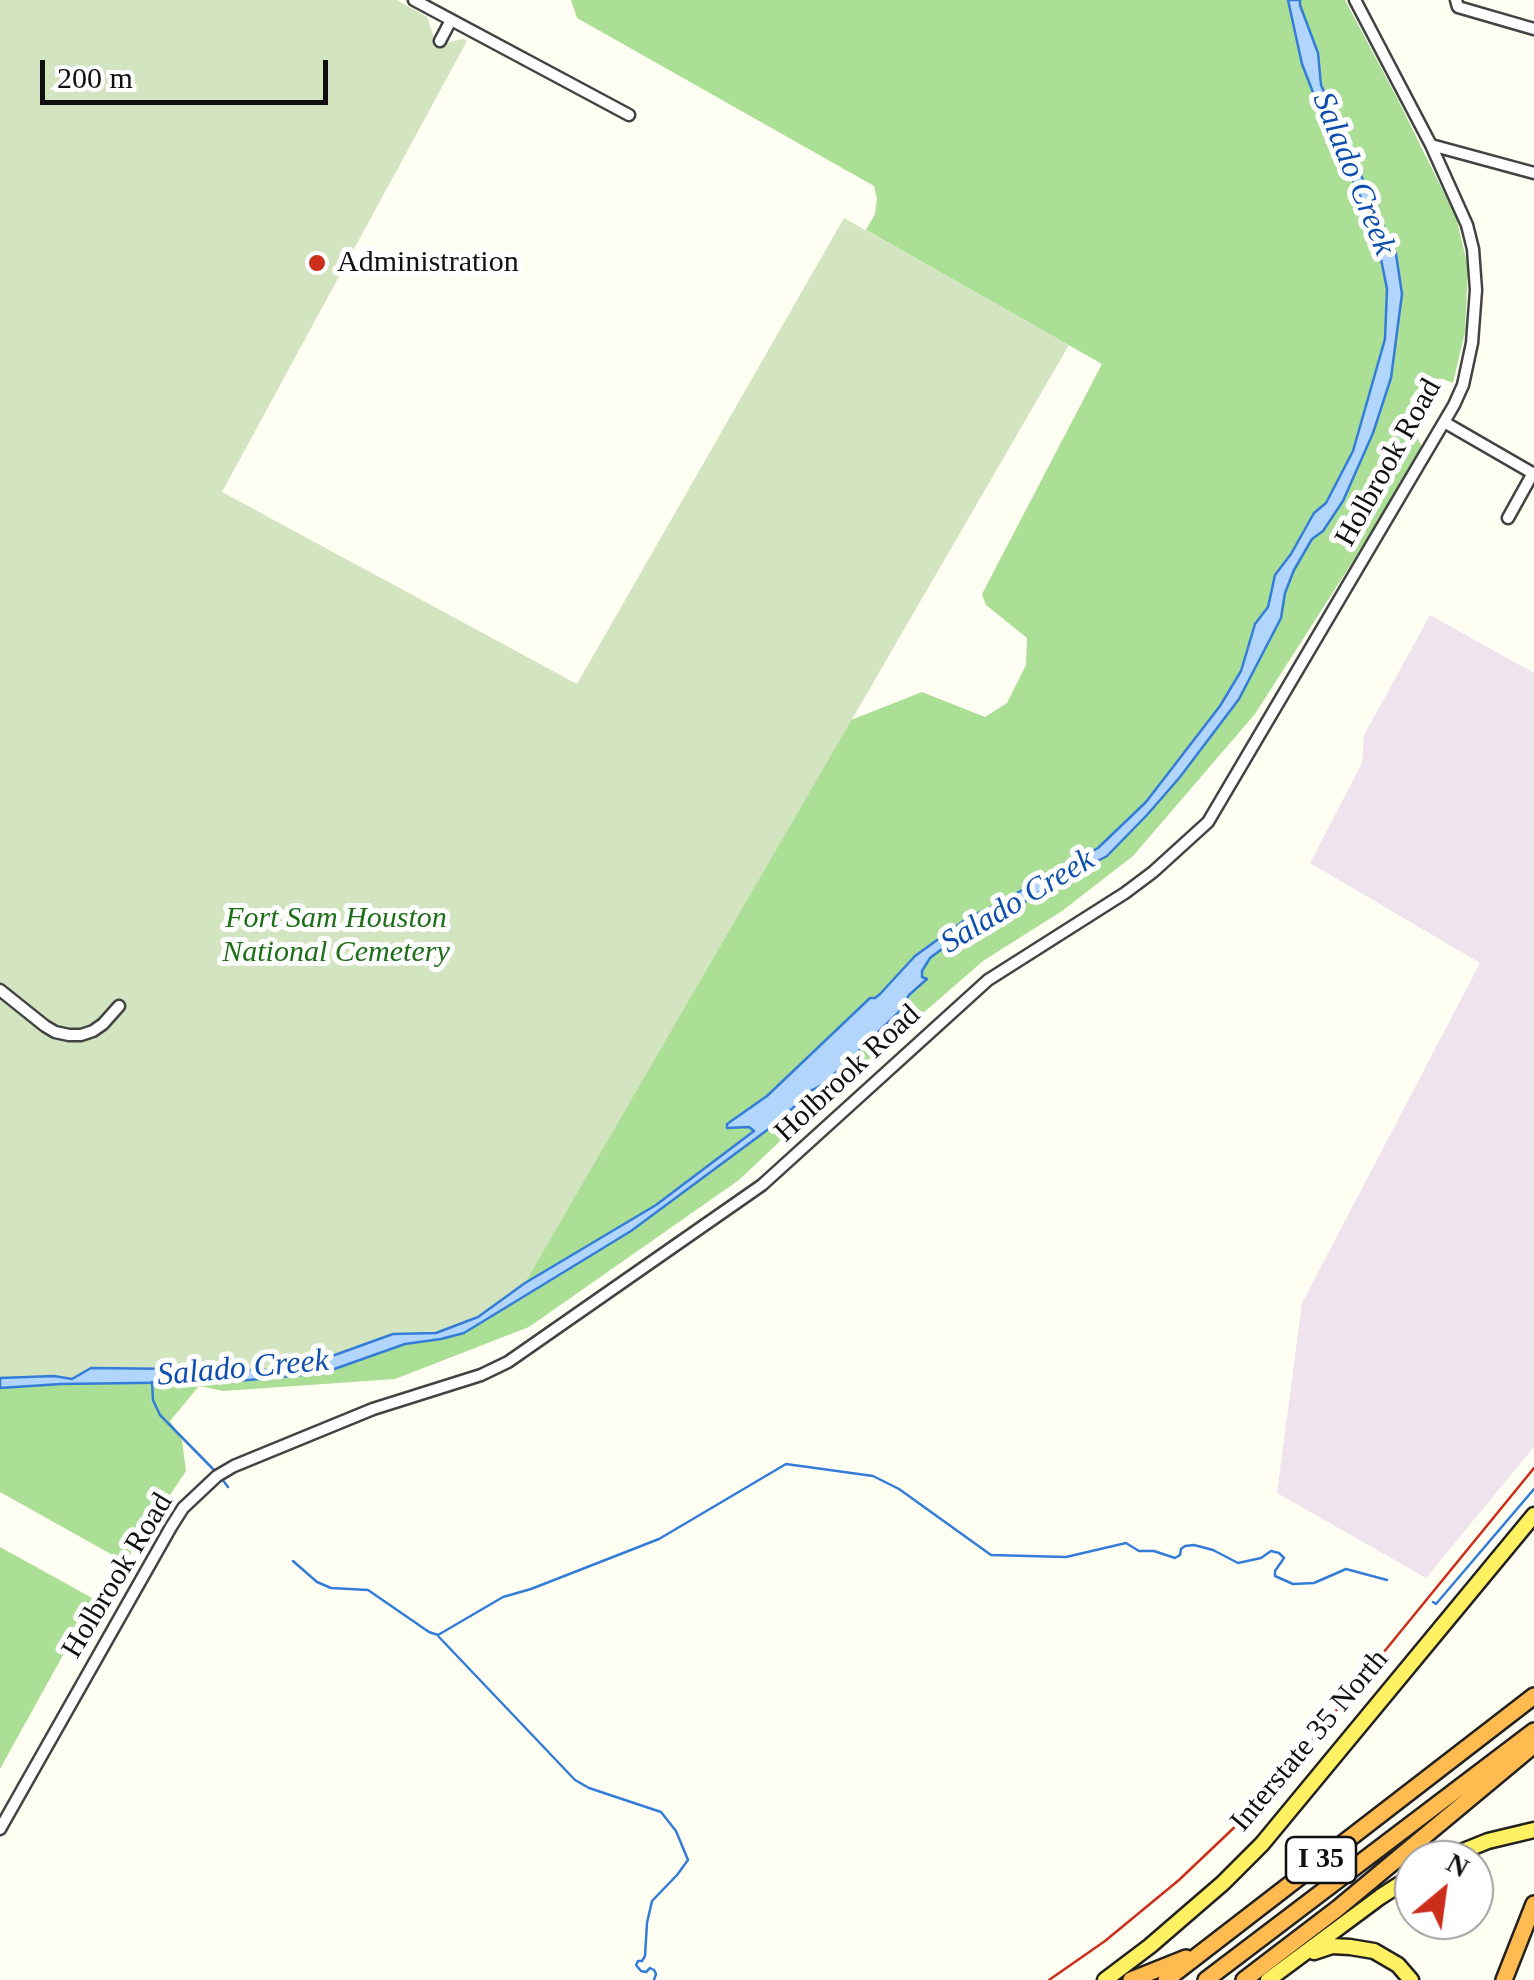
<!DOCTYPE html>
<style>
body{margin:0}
#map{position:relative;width:1534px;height:1980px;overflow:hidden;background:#fffef2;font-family:"Times New Roman",serif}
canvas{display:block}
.north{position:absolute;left:1394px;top:1840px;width:100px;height:100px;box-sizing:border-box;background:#fff;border:2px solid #9f9f9f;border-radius:50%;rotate:29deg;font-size:28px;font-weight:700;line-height:40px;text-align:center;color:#101010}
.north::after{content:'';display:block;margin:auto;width:35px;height:45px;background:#cc2e1c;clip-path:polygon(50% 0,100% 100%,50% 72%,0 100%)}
.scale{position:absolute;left:40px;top:60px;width:288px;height:45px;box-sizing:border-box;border:5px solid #101010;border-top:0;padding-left:12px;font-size:30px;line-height:35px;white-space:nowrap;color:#101010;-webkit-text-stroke:8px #fff;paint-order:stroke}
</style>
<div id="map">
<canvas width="1534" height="1980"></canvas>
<div class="north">N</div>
<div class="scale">200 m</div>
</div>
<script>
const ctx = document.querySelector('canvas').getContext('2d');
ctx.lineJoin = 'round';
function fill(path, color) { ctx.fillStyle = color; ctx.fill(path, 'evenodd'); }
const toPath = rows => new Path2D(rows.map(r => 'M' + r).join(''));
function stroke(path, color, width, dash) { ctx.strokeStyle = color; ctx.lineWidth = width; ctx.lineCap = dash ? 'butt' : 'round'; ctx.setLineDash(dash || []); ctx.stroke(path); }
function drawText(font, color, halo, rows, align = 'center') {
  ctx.font = font + ' "Times New Roman",serif'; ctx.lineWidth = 10; ctx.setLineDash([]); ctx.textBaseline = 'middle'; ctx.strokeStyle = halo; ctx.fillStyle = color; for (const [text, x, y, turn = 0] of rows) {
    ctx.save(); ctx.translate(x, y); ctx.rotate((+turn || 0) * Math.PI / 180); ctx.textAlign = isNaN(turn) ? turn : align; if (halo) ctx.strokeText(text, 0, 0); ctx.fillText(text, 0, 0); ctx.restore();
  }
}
fill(toPath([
 [1430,615,1534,673,1534,1447,1426,1578,1277,1493,1302,1303,1480,963,1310,863,1362,763,1364,735]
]), '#efe4ee');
fill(toPath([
 [571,0,1345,0,1396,96,1456,217,1468,267,1465,332,1453,383,1443,379,1426,378,1410,399,1413,427,1422,448,1376,525,1255,714,1133,856,1062,911,983,961,830,1094,739,1180,529,1327,395,1379,223,1391,199,1386,170,1421,182,1440,186,1471,125,1562,0,1492,0,1056,922,692,985,717,1007,703,1026,665,1027,638,986,605,982,594,1102,364,866,230,875,214,877,199,874,186,577,18],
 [0,1547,94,1599,0,1769]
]), '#acdf96');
fill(toPath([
 [0,0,397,0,427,17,434,37,446,43,463,39,467,41,222,492,577,684,844,218,1069,345,525,1283,479,1317,435,1333,393,1334,332,1356,267,1370,91,1368,72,1379,54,1376,0,1378]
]), '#d3e4c0');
const water = toPath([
 [1288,0,1300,0,1300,5,1318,53,1321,85,1396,254,1402,294,1391,378,1373,433,1343,501,1323,531,1312,539,1294,570,1285,593,1281,618,1239,699,1180,777,1147,815,1107,856,1036,894,983,932,967,930,930,958,922,971,922,977,927,979,909,995,899,1012,824,1084,812,1090,778,1122,631,1231,464,1333,441,1339,405,1344,323,1373,238,1381,232,1379,211,1382,61,1384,0,1388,0,1378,54,1376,72,1379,91,1368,267,1370,332,1356,393,1334,436,1333,478,1317,525,1283,656,1205,754,1131,749,1127,727,1128,727,1124,767,1096,870,998,875,998,880,994,915,956,969,917,988,909,1098,848,1146,802,1220,706,1241,671,1255,624,1268,607,1275,575,1291,554,1314,513,1326,503,1353,451,1385,339,1387,289,1378,244,1369,214,1326,126,1302,64,1288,0]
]);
fill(water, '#b2d5fb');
stroke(water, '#337dd8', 2.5);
stroke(toPath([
 [152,1382,153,1400,160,1415,214,1470],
 [222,1479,228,1487],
 [293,1561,317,1582,331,1588,368,1590,429,1632,438,1635,503,1597,531,1589,659,1539,786,1464,873,1476,899,1489,991,1555,1066,1557,1126,1543,1139,1551,1154,1551,1175,1558,1180,1555,1181,1549,1185,1546,1194,1545,1213,1550,1238,1563,1261,1558,1271,1551,1279,1553,1284,1558,1275,1571,1275,1576,1293,1584,1314,1583,1346,1569,1387,1580],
 [1433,1602,1436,1604,1534,1489],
 [439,1637,575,1780,589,1788,661,1812,676,1831,688,1860,677,1875,652,1901,647,1923,645,1956,642,1961,638,1961,636,1965,641,1971,646,1972,650,1968,654,1970,656,1974,654,1980]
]), '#337dd8', 2.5);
const minor = toPath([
 [414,0,629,115],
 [1456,0,1458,7,1534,29],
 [440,41,451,20],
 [1431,145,1534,173],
 [1444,422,1534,474],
 [1508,518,1533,473],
 [0,990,45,1026,55,1032,69,1035,81,1035,93,1031,103,1024,119,1006],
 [0,1829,171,1527,183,1508,217,1476,234,1466,373,1409,481,1375,508,1362,762,1185,988,980,1125,893,1153,872,1208,822,1454,405,1463,385,1472,343,1476,290,1473,249,1467,225,1431,145,1355,0]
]);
const major = toPath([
 [1441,1860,1488,1841,1534,1830],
 [1314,1952,1332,1946,1350,1947,1374,1951,1398,1965,1411,1980],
 [1105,1980,1150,1946,1223,1883,1262,1844,1534,1515],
 [1268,1980,1380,1897,1414,1875]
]);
const highway = toPath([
 [1131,1980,1186,1958],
 [1166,1980,1534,1696],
 [1206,1980,1534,1731],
 [1244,1980,1337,1909,1534,1745],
 [1504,1980,1534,1904]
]);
stroke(minor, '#434343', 15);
stroke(major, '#212121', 19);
stroke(highway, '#212121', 20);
stroke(minor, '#fff', 10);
stroke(major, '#fff162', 14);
stroke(highway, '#ffba50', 15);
stroke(toPath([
 [1049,1980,1105,1941,1179,1880,1240,1822,1299,1756,1534,1468]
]), '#cc2e1c', 2.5);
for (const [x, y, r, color] of [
 [317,263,10,"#cc2e1c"]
]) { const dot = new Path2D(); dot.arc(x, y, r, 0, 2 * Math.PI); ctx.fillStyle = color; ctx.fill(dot); stroke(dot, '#fff', 4); }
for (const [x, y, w] of [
 [1321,1860,70]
]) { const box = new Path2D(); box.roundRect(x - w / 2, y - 23, w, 46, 8); ctx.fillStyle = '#fff'; ctx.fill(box); stroke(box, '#101010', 2.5); }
drawText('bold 28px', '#101010', null, [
 ["I 35",1321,1860]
]);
drawText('30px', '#101010', '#fff', [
 ["Administration",337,263]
], 'left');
drawText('30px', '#101010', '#fff', [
 ["Holbrook Road",1389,463,-61],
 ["Holbrook Road",848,1074,-43],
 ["Holbrook Road",118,1576,-59],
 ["Interstate 35 North",1310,1741,-50]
]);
drawText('italic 30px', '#1e6e1a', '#fff', [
 ["Fort Sam Houston",336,919],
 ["National Cemetery",336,953]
]);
drawText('italic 32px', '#0e4fad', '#fff', [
 ["Salado Creek",1353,174,68],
 ["Salado Creek",1018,902,-31],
 ["Salado Creek",243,1369,-5]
]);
</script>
